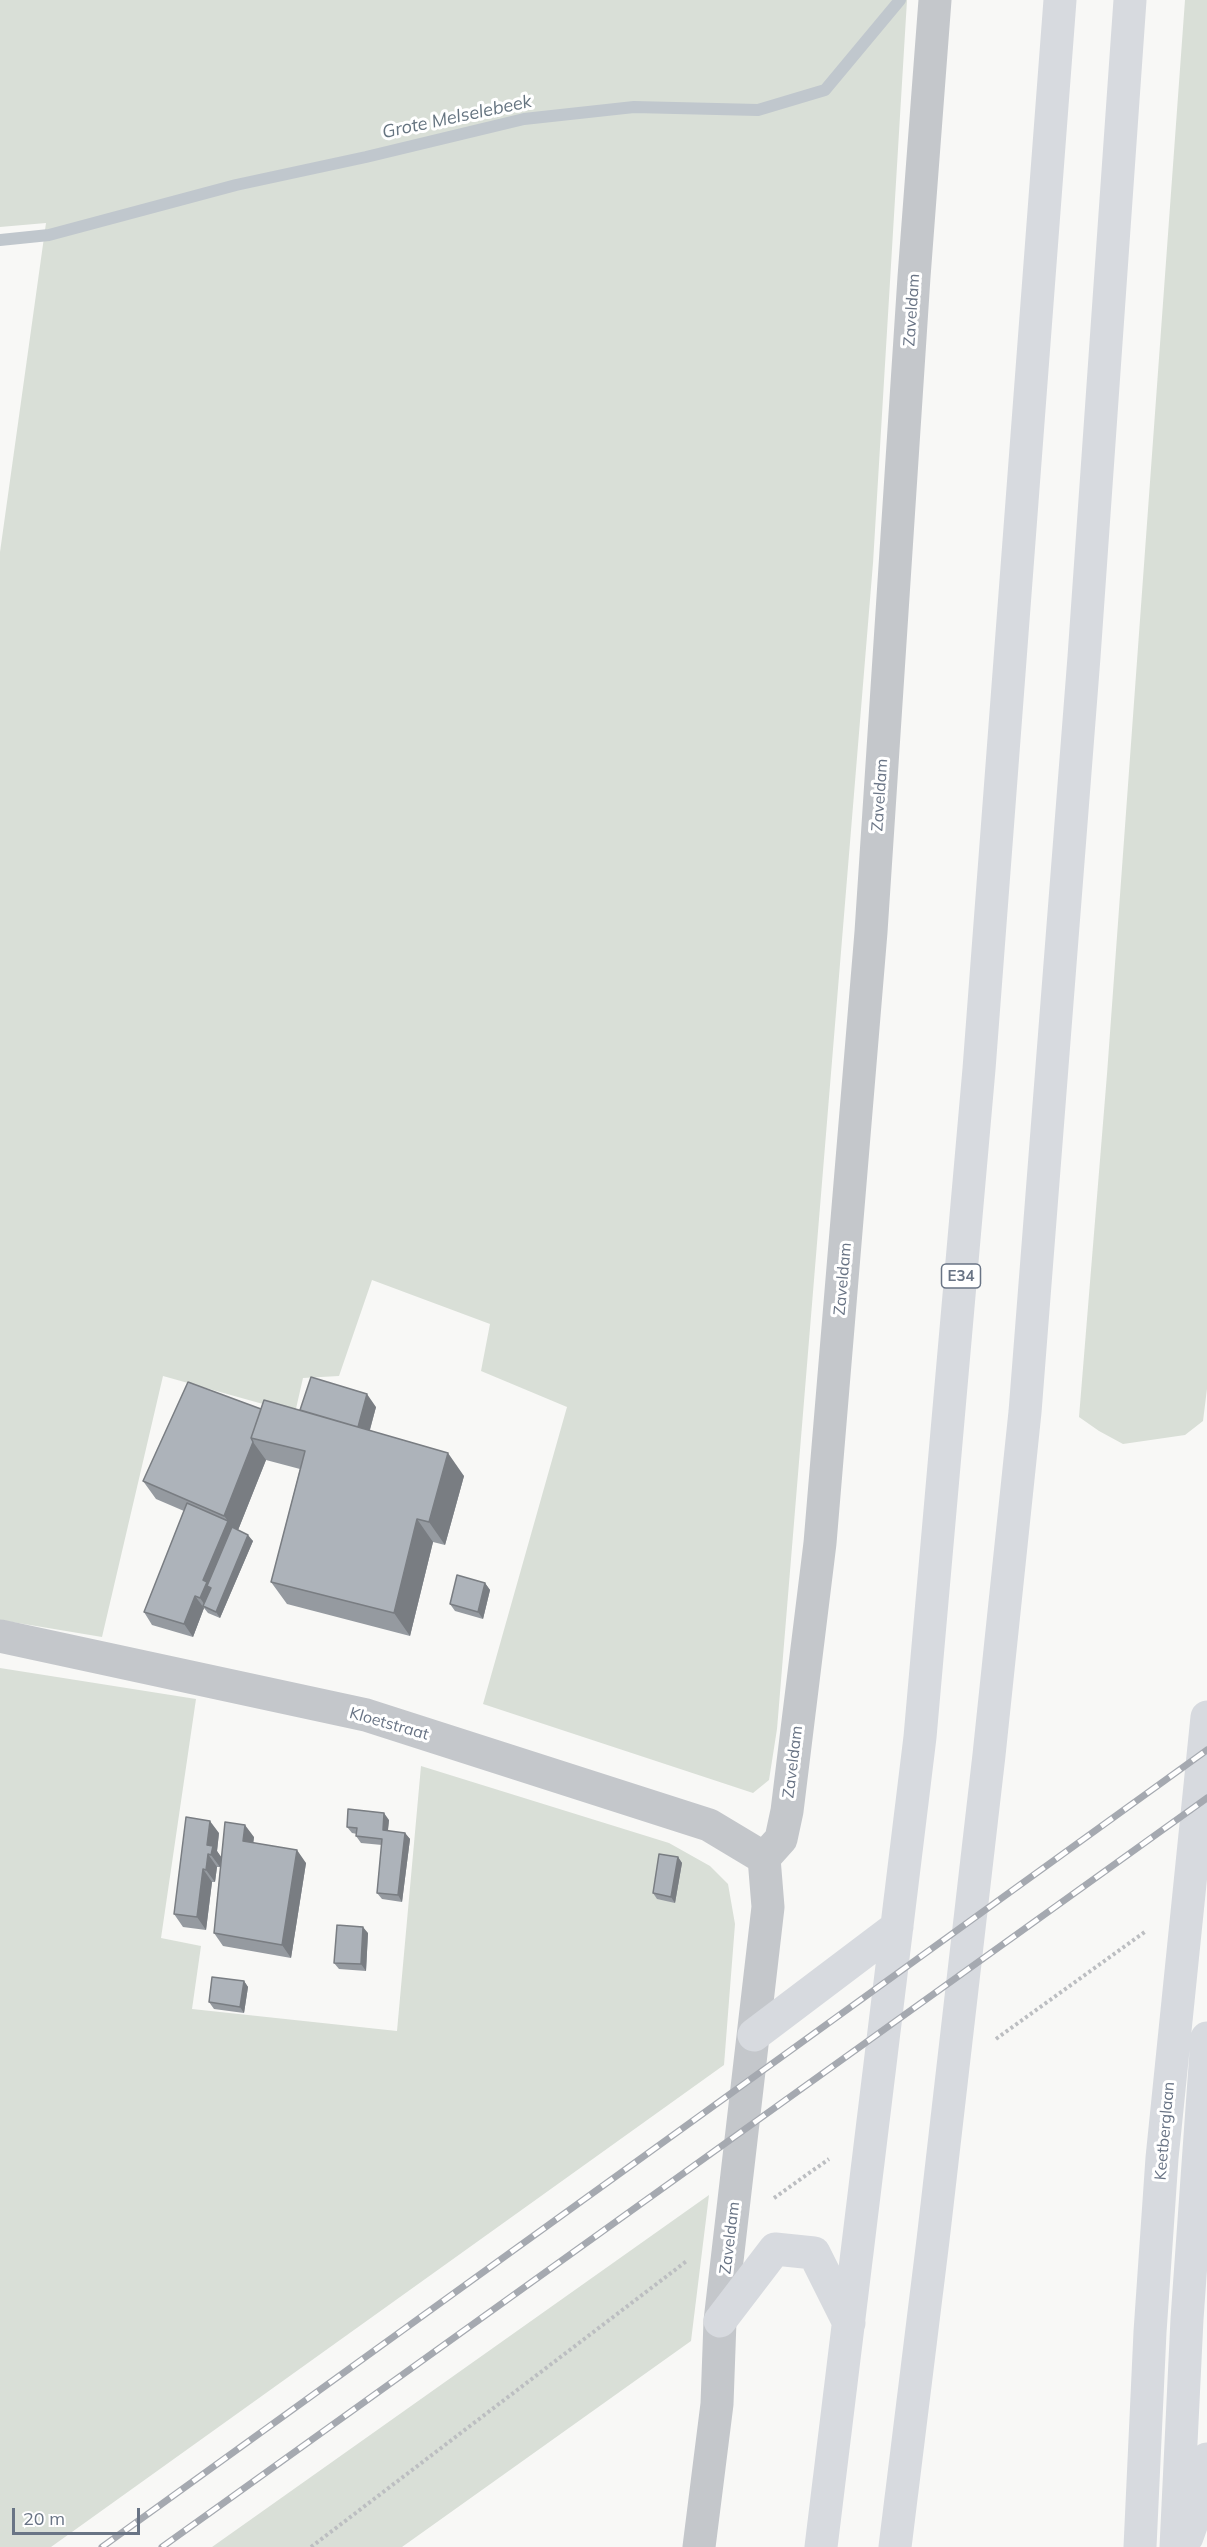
<!DOCTYPE html>
<style>
body{margin:0}
#map{position:relative;width:1207px;height:2547px;overflow:hidden;background:#f8f8f6;font-family:Mulish,sans-serif}
canvas{display:block}
.scale{position:absolute;left:12px;top:2508px;width:128px;height:27px;box-sizing:border-box;border:3px solid #697485;border-top:0;padding-left:8px;font-size:18px;line-height:21px;white-space:nowrap;color:#697485;-webkit-text-stroke:4px #fff;paint-order:stroke}
</style>
<div id="map">
<canvas width="1207" height="2547"></canvas>
<div class="scale">20 m</div>
</div>
<script>
const ctx = document.querySelector('canvas').getContext('2d');
ctx.lineJoin = 'round';
function fill(path, color) { ctx.fillStyle = color; ctx.fill(path, 'evenodd'); }
const toPath = rows => new Path2D(rows.map(r => 'M' + r).join(''));
function stroke(path, color, width, dash) { ctx.strokeStyle = color; ctx.lineWidth = width; ctx.lineCap = dash ? 'butt' : 'round'; ctx.setLineDash(dash || []); ctx.stroke(path); }
function drawText(font, color, halo, rows, align = 'center') {
  ctx.font = font + ' Mulish,sans-serif'; ctx.lineWidth = 6; ctx.setLineDash([]); ctx.textBaseline = 'middle'; ctx.strokeStyle = halo; ctx.fillStyle = color; for (const [text, x, y, turn = 0] of rows) {
    ctx.save(); ctx.translate(x, y); ctx.rotate((+turn || 0) * Math.PI / 180); ctx.textAlign = isNaN(turn) ? turn : align; if (halo) ctx.strokeText(text, 0, 0); ctx.fillText(text, 0, 0); ctx.restore();
  }
}
fill(toPath([
 [0,0,907,0,873,563,777,1729,769,1780,753,1793,483,1704,567,1407,481,1371,490,1324,372,1280,339,1376,303,1378,295,1413,163,1376,102,1637,0,1620,0,552,46,223,0,227],
 [1185,0,1207,0,1207,1389,1203,1421,1185,1435,1123,1444,1099,1431,1079,1417,1107,1074],
 [0,1668,196,1699,161,1938,201,1946,192,2009,397,2031,421,1766,669,1843,710,1866,728,1884,735,1924,724,2065,51,2547,0,2547],
 [709,2195,691,2341,402,2547,212,2547]
]), '#d9dfd7');
stroke(toPath([
 [0,240,49,235,236,185,366,157,524,119,634,107,758,110,825,90,900,0]
]), '#c0c7cd', 12);
stroke(toPath([
 [996,2039,1146,1931],
 [774,2198,829,2159],
 [311,2547,688,2260]
]), '#bcbec1', 4, [3, 3]);
stroke(toPath([
 [0,1636,366,1715,709,1825,764,1858],
 [699,2547,717,2404,720,2321,768,1907,764,1858,781,1839,787,1811,820,1543,871,932,914,277,935,0]
]), '#c4c7cb', 33);
stroke(toPath([
 [1187,2537,1205,2486,1207,2459],
 [1140,2547,1150,2332,1162,2158,1207,1717],
 [1176,2547,1187,2319,1207,2038]
]), '#d7dadf', 33);
stroke(toPath([
 [754,2035,897,1927],
 [720,2321,775,2249,814,2253,849,2323],
 [821,2547,920,1737,979,1069,1060,0],
 [895,2547,933,2240,989,1755,1025,1412,1084,657,1130,0]
]), '#d7dadf', 33);
const rail = toPath([
 [102,2547,1207,1750],
 [162,2547,1207,1798]
]);
stroke(rail, '#a5a9b0', 7);
stroke(rail, '#fff', 4.5, [14]);
fill(toPath([
 [376,1407,370,1430,464,1476,445,1545,433,1542,410,1636,287,1604,271,1582,300,1469,266,1460,238,1530,253,1541,220,1618,208,1613,204,1608,193,1637,152,1625,144,1612,184,1511,156,1499,143,1481,261,1409,300,1410],
 [485,1583,490,1590,483,1619,455,1611,450,1604],
 [389,1820,388,1831,405,1833,410,1839,402,1902,382,1899,377,1893,382,1845,361,1843,356,1836,357,1834,352,1833,347,1827],
 [219,1833,217,1851,221,1858,254,1837,253,1843,306,1863,291,1958,223,1946,214,1933,221,1860,220,1867,217,1867,215,1882,212,1882,206,1930,183,1927,174,1914],
 [678,1857,682,1863,675,1903,657,1899,653,1893],
 [368,1933,366,1971,339,1969,334,1963],
 [244,1981,248,1987,244,2013,214,2009,209,2002]
]), '#959aa0');
fill(toPath([
 [367,1394,376,1407,365,1447,356,1434],
 [253,1442,266,1460,207,1608,200,1598,203,1580,228,1521,224,1516],
 [448,1453,464,1476,445,1545,429,1522],
 [417,1519,433,1542,410,1636,394,1613],
 [248,1535,253,1541,220,1618,216,1612],
 [485,1583,490,1590,483,1619,478,1612],
 [195,1596,204,1608,193,1637,184,1624],
 [384,1813,389,1820,387,1837,383,1830],
 [210,1821,219,1833,217,1851,222,1858,220,1867,211,1855,207,1845],
 [245,1825,254,1837,252,1854,243,1841],
 [405,1833,410,1839,402,1902,398,1895],
 [297,1850,306,1863,291,1958,282,1945],
 [208,1854,217,1867,215,1882,206,1870],
 [678,1857,682,1863,675,1903,671,1897],
 [203,1869,212,1882,206,1930,197,1917],
 [363,1927,368,1933,366,1971,361,1964],
 [244,1981,248,1987,244,2013,240,2007]
]), '#797d82');
const building = toPath([
 [311,1377,367,1394,358,1427,300,1410,311,1377],
 [188,1382,261,1409,251,1438,253,1442,224,1516,143,1481,188,1382],
 [264,1400,448,1453,429,1522,417,1519,394,1613,271,1582,305,1451,251,1438,264,1400],
 [187,1503,228,1521,203,1580,207,1582,200,1598,195,1596,184,1624,144,1612,187,1503],
 [232,1527,248,1535,216,1612,203,1606,211,1588,207,1586,232,1527],
 [457,1575,485,1583,478,1612,450,1604,457,1575],
 [348,1809,384,1813,383,1830,405,1833,398,1895,377,1893,382,1839,356,1836,357,1828,347,1827,348,1809],
 [186,1817,210,1821,207,1845,213,1846,211,1855,208,1854,206,1870,203,1869,197,1917,174,1914,186,1817],
 [225,1822,245,1825,243,1841,297,1850,282,1945,214,1933,225,1822],
 [659,1854,678,1857,671,1897,653,1893,659,1854],
 [337,1925,363,1927,361,1964,334,1963,337,1925],
 [212,1977,244,1981,240,2007,209,2002,212,1977]
]);
fill(building, '#adb3ba');
stroke(building, '#797d82', 1.5);
for (const [x, y, w] of [
 [961,1276,39]
]) { const box = new Path2D(); box.roundRect(x - w / 2, y - 12, w, 24, 4.5); ctx.fillStyle = '#fff'; ctx.fill(box); stroke(box, '#697485', 1.5); }
drawText('bold 15px', '#697485', null, [
 ["E34",961,1276]
]);
drawText('16px', '#697485', '#fff', [
 ["Zaveldam",912,310,-86],
 ["Zaveldam",880,795,-86],
 ["Zaveldam",843,1279,-85],
 ["Kloetstraat",389,1724,16],
 ["Zaveldam",793,1762,-83],
 ["Keetberglaan",1165,2131,-85],
 ["Zaveldam",730,2238,-83]
]);
drawText('italic 18px', '#657480', '#fff', [
 ["Grote Melselebeek",457,117,-12]
]);
</script>
